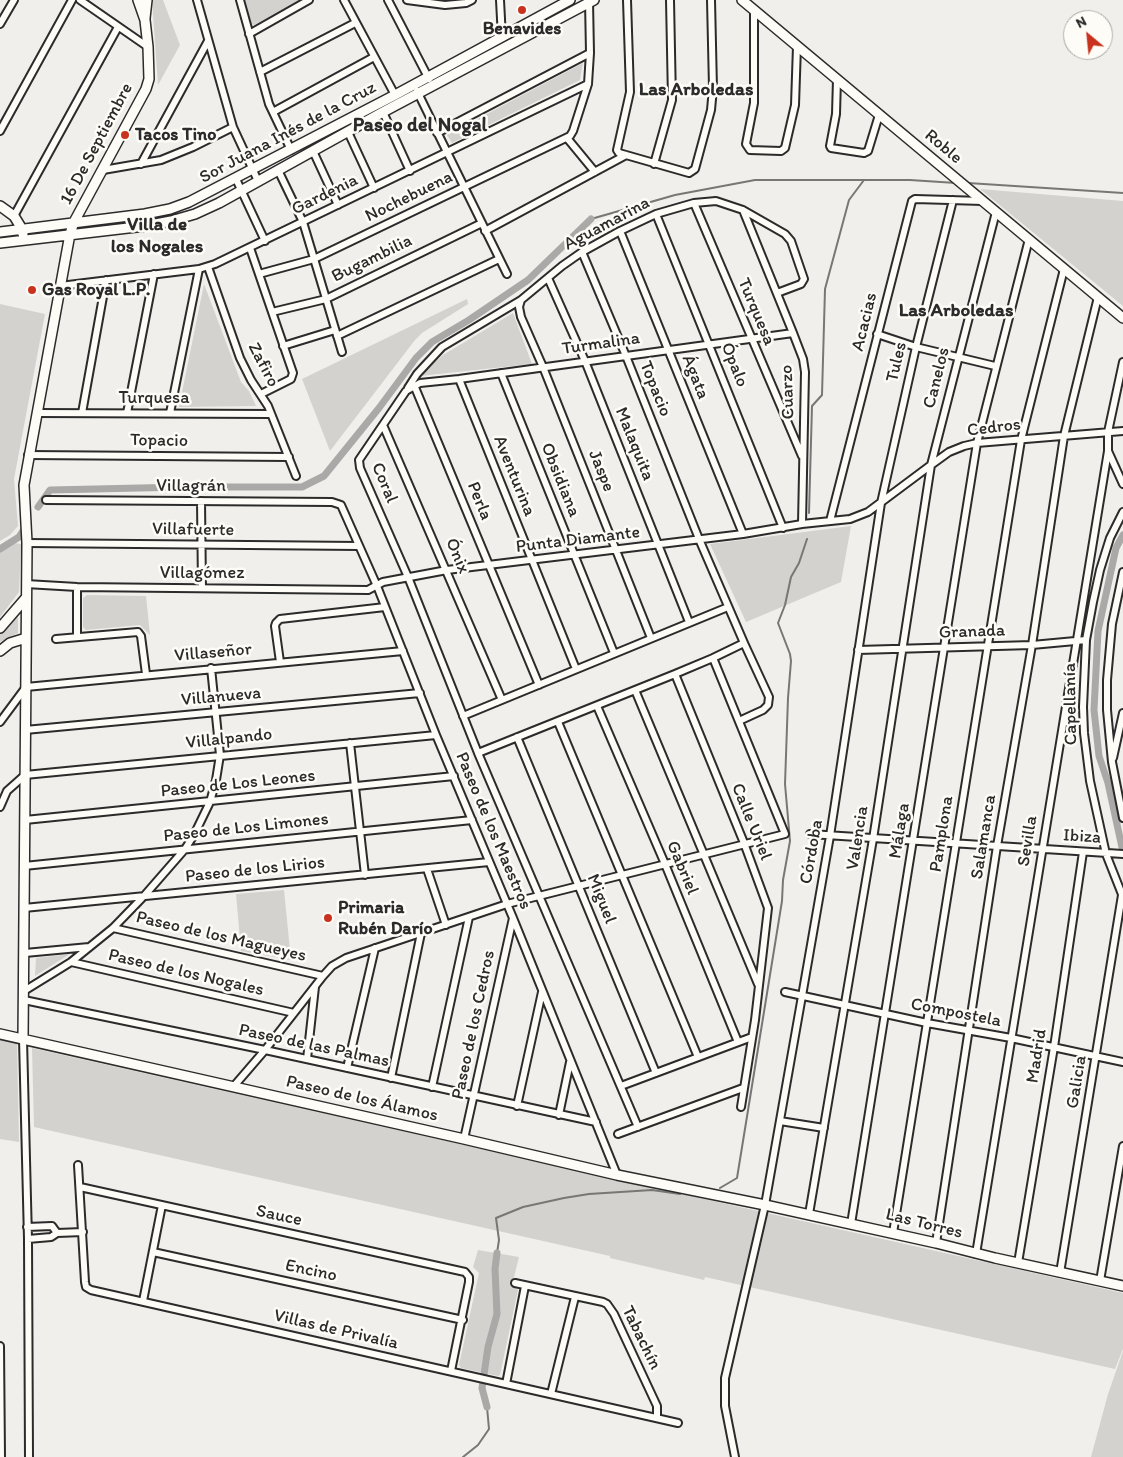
<!DOCTYPE html>
<meta charset="utf-8">
<style>
body{margin:0}
#map{position:relative;width:1123px;height:1457px;overflow:hidden;background:#f0efeb;font-family:Itim,sans-serif}
canvas{display:block}
.north{position:absolute;left:1063px;top:10px;width:50px;height:50px;box-sizing:border-box;background:#fdfcf7;border:1px solid #a9a8a5;border-radius:50%;rotate:332deg;font-size:14px;font-weight:700;line-height:20px;text-align:center;color:#2b2b2b}
.north::after{content:'';display:block;margin:auto;width:18px;height:22px;background:#c8321e;clip-path:polygon(50% 0,100% 100%,50% 72%,0 100%)}
</style>
<div id="map">
<canvas width="1123" height="1457"></canvas>
<div class="north">N</div>
</div>
<script>
const ctx = document.querySelector('canvas').getContext('2d');
ctx.lineJoin = 'round';
function fill(path, color) { ctx.fillStyle = color; ctx.fill(path, 'evenodd'); }
const toPath = rows => new Path2D(rows.map(r => 'M' + r).join(''));
function stroke(path, color, width, dash) { ctx.strokeStyle = color; ctx.lineWidth = width; ctx.lineCap = dash ? 'butt' : 'round'; ctx.setLineDash(dash || []); ctx.stroke(path); }
function drawText(font, color, halo, rows, align = 'center') {
  ctx.font = font + ' Itim,sans-serif'; ctx.lineWidth = 5; ctx.setLineDash([]); ctx.textBaseline = 'middle'; ctx.strokeStyle = halo; ctx.fillStyle = color; for (const [text, x, y, turn = 0] of rows) {
    ctx.save(); ctx.translate(x, y); ctx.rotate((+turn || 0) * Math.PI / 180); ctx.textAlign = isNaN(turn) ? turn : align; if (halo) ctx.strokeText(text, 0, 0); ctx.fillText(text, 0, 0); ctx.restore();
  }
}
fill(toPath([
 [152,0,163,0,180,45,158,85],
 [244,0,302,0,254,25,250,23],
 [583,63,580,80,452,143,447,135],
 [980,189,1123,201,1123,306],
 [204,284,241,382,249,391,256,406,179,407],
 [467,299,468,304,422,333,415,340,330,451,302,379],
 [0,304,45,314,14,479,18,526,10,535,0,541],
 [513,313,532,364,420,376,443,355],
 [851,526,841,582,746,622,710,544],
 [15,543,21,544,19,592,0,617,0,552],
 [87,595,146,596,150,635,140,625,86,630,83,627,83,598],
 [14,616,18,617,18,633,0,642,0,633],
 [284,890,291,960,241,951,236,894],
 [70,954,35,976,36,958],
 [0,1040,17,1043,19,1142,0,1139],
 [32,1048,1123,1293,1123,1349,1115,1369,705,1277,704,1280,610,1258,610,1256,34,1127],
 [478,1250,519,1257,512,1285,518,1290,500,1375,498,1376,461,1368,459,1365,479,1273,473,1267],
 [1123,1351,1123,1457,1091,1457,1108,1394]
]), '#d3d2cf');
stroke(toPath([
 [968,183,1123,193],
 [591,219,675,195,755,180,910,180,956,183],
 [809,513,812,406,822,395,825,289,849,200,864,180],
 [720,1188,737,1178,782,901,783,880,790,841,785,784,788,698,791,661,790,654,778,623,785,605,791,577,799,563,807,539],
 [497,1253,499,1240,496,1218,523,1207,564,1198,589,1194,652,1190,680,1194],
 [463,1457,478,1445,489,1429,487,1407]
]), '#777775', 2);
stroke(toPath([
 [38,507,50,490,185,487,302,487,324,476,379,408,416,358,432,342,469,320,528,280,591,219],
 [1123,535,1116,548,1098,631,1094,710,1099,756,1108,783,1123,852],
 [0,549,19,537,23,531],
 [487,1407,482,1388,488,1347,497,1314,495,1269,497,1253]
]), '#aaa9a7', 7);
const street = toPath([
 [80,0,148,47],
 [197,0,233,127,258,181],
 [240,0,269,104,291,150],
 [344,0,395,95],
 [388,0,429,79],
 [407,0,445,5,466,3,472,0],
 [500,0,502,38],
 [627,0,630,92,617,150,619,153,689,173,695,169,711,110,713,88,711,0],
 [754,10,754,103,746,144,750,150,781,151,785,148,795,105,797,46],
 [0,24,14,0],
 [249,34,309,0],
 [260,72,355,23],
 [837,79,836,114,830,146,831,148,864,153,868,151,879,115],
 [417,91,507,274],
 [273,112,374,57],
 [383,112,410,171],
 [0,131,72,0],
 [348,132,374,188],
 [437,133,590,53],
 [567,138,595,172],
 [313,151,338,205],
 [141,164,208,41],
 [654,164,672,100,670,0],
 [103,170,161,160,193,147,233,127],
 [278,170,303,222,342,352],
 [236,179,265,241],
 [694,203,802,456],
 [743,210,793,333,803,359,805,372,802,524],
 [656,214,783,528],
 [14,216,118,27],
 [485,231,626,155],
 [620,231,743,534],
 [250,248,293,373,291,379,261,394],
 [208,267,240,358,251,380,268,406,296,476],
 [259,274,314,259,570,136,573,131,588,84,590,53,589,1],
 [548,278,585,361,689,622],
 [60,286,199,269,215,264,588,84],
 [272,312,326,299,482,223],
 [877,334,916,347,995,366],
 [337,336,499,259],
 [283,346,335,330],
 [501,373,614,653],
 [459,379,576,669],
 [414,385,539,685],
 [408,388,417,374,442,347,521,300],
 [37,413,271,414],
 [82,413,106,280],
 [127,413,154,274],
 [170,413,199,269],
 [383,425,502,700],
 [1108,451,1123,484],
 [28,455,289,457],
 [46,500,332,502,341,505,377,586,436,735,513,918,617,1175],
 [201,501,202,588],
 [1123,512,1110,538,1100,570,1093,602,1086,640,1083,707,1084,733,1090,781,1106,854,1123,897],
 [830,521,912,201,915,199,983,201],
 [27,543,359,546],
 [1123,572,1112,624,1107,680,1107,710,1112,762,1123,818],
 [26,584,77,587,368,590,383,582,447,570,743,534,802,524,850,519,868,512,931,465,949,452,964,446,977,443,1123,431],
 [77,637,77,587],
 [651,638,543,367,521,317,519,307,521,300,562,266,582,252,620,231,656,214,694,203,716,201,743,210,785,234,791,241,804,279,801,284,777,293],
 [56,639,138,632,141,636,146,674],
 [858,650,1032,645,1086,640],
 [280,662,275,626,276,623,280,619,385,607],
 [675,674,744,843,768,908,755,1020,741,1107],
 [635,690,758,984],
 [597,706,665,864,738,1042],
 [463,716,728,607],
 [739,721,763,710,768,705,769,697,744,643],
 [0,722,26,687,403,651],
 [558,722,698,1057],
 [25,730,420,693],
 [517,737,656,1073],
 [350,743,365,875],
 [478,753,675,674,713,658],
 [1113,758,1123,713],
 [0,807,7,791,25,775,436,735],
 [25,820,454,776],
 [810,834,1123,854],
 [24,866,472,820],
 [427,869,446,925],
 [24,908,489,862],
 [113,928,323,976],
 [25,953,89,947],
 [71,962,294,1013],
 [24,991,71,962,113,928,144,896,185,849,194,835,210,802,216,780,220,755,211,668],
 [785,992,927,1023,1011,1038,1123,1062],
 [24,1000,265,1050,596,1122],
 [23,1039,28,1239,29,1457],
 [307,1059,315,987],
 [347,1068,375,948],
 [391,1078,421,933],
 [234,1086,265,1050,323,976,332,966,346,958,507,904,785,834,713,658,744,643,699,539,626,356,582,252],
 [621,1086,752,1037],
 [432,1087,469,917],
 [517,1106,542,992],
 [559,1115,570,1062],
 [780,1121,824,1128],
 [638,1127,478,753,408,577,360,468,359,460,406,391,420,383,459,379,793,333],
 [618,1134,743,1088],
 [464,1139,513,918],
 [78,1165,85,1282,86,1287,91,1290,678,1423],
 [80,1187,465,1272,469,1277,469,1282,451,1371],
 [809,1214,873,839,931,465,996,212],
 [851,1224,977,443,1029,239],
 [27,1227,52,1226,57,1233],
 [893,1233,1021,440,1064,269],
 [28,1239,51,1237,57,1233,83,1232],
 [936,1243,997,846,1032,645,1064,436,1098,297],
 [153,1252,463,1320],
 [976,1254,1108,451,1108,432,1123,362],
 [1018,1263,1054,1047,1083,852],
 [1060,1273,1122,895],
 [1100,1281,1123,1146],
 [515,1283,603,1302,607,1304,614,1314,657,1406,657,1418],
 [143,1301,162,1205],
 [0,1346,1,1457],
 [506,1384,525,1286],
 [551,1394,575,1297],
 [735,1457,725,1406,725,1378,765,1205,802,996,830,836,881,503,916,347,953,200]
]);
const secondary = toPath([
 [742,0,1123,318],
 [145,18,147,0],
 [0,206,14,216,22,229,23,234],
 [0,232,145,214,170,209,189,202,395,95,570,0],
 [0,243,145,226,171,221,195,214,219,203,383,112,594,0],
 [0,628,25,599],
 [0,651,10,643,26,638],
 [0,1034,464,1139,617,1175,765,1205,936,1243,995,1258,1123,1286],
 [23,1039,27,543,24,485,70,234,74,222,146,89,149,79,148,47,145,20,138,0]
]);
stroke(street, '#2b2b2b', 10);
stroke(secondary, '#2b2b2b', 12);
stroke(street, '#fdfcf7', 6);
stroke(secondary, '#fdfcf7', 9);
for (const [x, y, r, color] of [
 [522,10,5,"#c8321e"],
 [125,135,5,"#c8321e"],
 [32,290,5,"#c8321e"],
 [328,918,5,"#c8321e"]
]) { const dot = new Path2D(); dot.arc(x, y, r, 0, 2 * Math.PI); ctx.fillStyle = color; ctx.fill(dot); stroke(dot, '#fdfcf7', 2); }
drawText('bold 18px', '#2b2b2b', '#fdfcf7', [
 ["Benavides",522,29,"center"],
 ["Tacos Tino",135,135],
 ["Gas Royal L.P.",42,290],
 ["Primaria",338,908],
 ["Rubén Darío",338,929]
], 'left');
drawText('18px', '#2b2b2b', '#fdfcf7', [
 ["Sor Juana Inés de la Cruz",288,133,-28],
 ["16 De Septiembre",97,144,-62],
 ["Roble",943,147,40],
 ["Gardenia",325,195,-26],
 ["Nochebuena",409,197,-26],
 ["Aguamarina",607,224,-28],
 ["Bugambilia",372,259,-26],
 ["Turquesa",756,312,67],
 ["Acacias",865,322,-76],
 ["Turmalina",601,344,-8],
 ["Tules",897,362,-77],
 ["Zafiro",263,365,62],
 ["Ópalo",734,365,68],
 ["Ágata",695,377,68],
 ["Canelos",937,378,-76],
 ["Topacio",655,389,68],
 ["Cuarzo",788,392,-92],
 ["Turquesa",154,398],
 ["Cedros",994,428,-7],
 ["Topacio",159,441,1],
 ["Malaquita",634,444,68],
 ["Jaspe",601,471,68],
 ["Aventurina",514,476,68],
 ["Obsidiana",560,480,68],
 ["Coral",384,483,67],
 ["Villagrán",191,486],
 ["Perla",479,501,68],
 ["Villafuerte",193,530,1],
 ["Punta Diamante",578,540,-7],
 ["Ónix",457,556,67],
 ["Villagómez",202,573],
 ["Granada",972,632,-2],
 ["Villaseñor",213,653,-5],
 ["Villanueva",221,697,-5],
 ["Capellanía",1071,704,-91],
 ["Villalpando",229,739,-6],
 ["Paseo de Los Leones",238,784,-6],
 ["Calle Uriel",751,822,68],
 ["Paseo de Los Limones",246,828,-6],
 ["Paseo de los Maestros",493,831,67],
 ["Málaga",900,831,-81],
 ["Pamplona",942,834,-81],
 ["Salamanca",984,837,-81],
 ["Ibiza",1082,837,4],
 ["Valencia",858,838,-81],
 ["Sevilla",1028,841,-81],
 ["Córdoba",812,852,-80],
 ["Gabriel",682,868,67],
 ["Paseo de los Lirios",255,870,-6],
 ["Miguel",601,899,68],
 ["Paseo de los Magueyes",221,937,13],
 ["Paseo de los Nogales",186,973,13],
 ["Compostela",956,1013,11],
 ["Paseo de los Cedros",474,1025,-78],
 ["Paseo de las Palmas",314,1046,12],
 ["Madrid",1037,1056,-81],
 ["Galicia",1077,1082,-81],
 ["Paseo de los Álamos",362,1099,13],
 ["Sauce",279,1216,12],
 ["Las Torres",924,1224,14],
 ["Encino",311,1271,12],
 ["Villas de Privalía",336,1330,13],
 ["Tabachín",641,1338,64]
]);
drawText('bold 19px', '#2b2b2b', '#fdfcf7', [
 ["Las Arboledas",696,90],
 ["Villa de",157,225],
 ["los Nogales",157,247],
 ["Las Arboledas",956,311]
]);
drawText('bold 20px', '#2b2b2b', '#fdfcf7', [
 ["Paseo del Nogal",420,126]
]);
</script>
